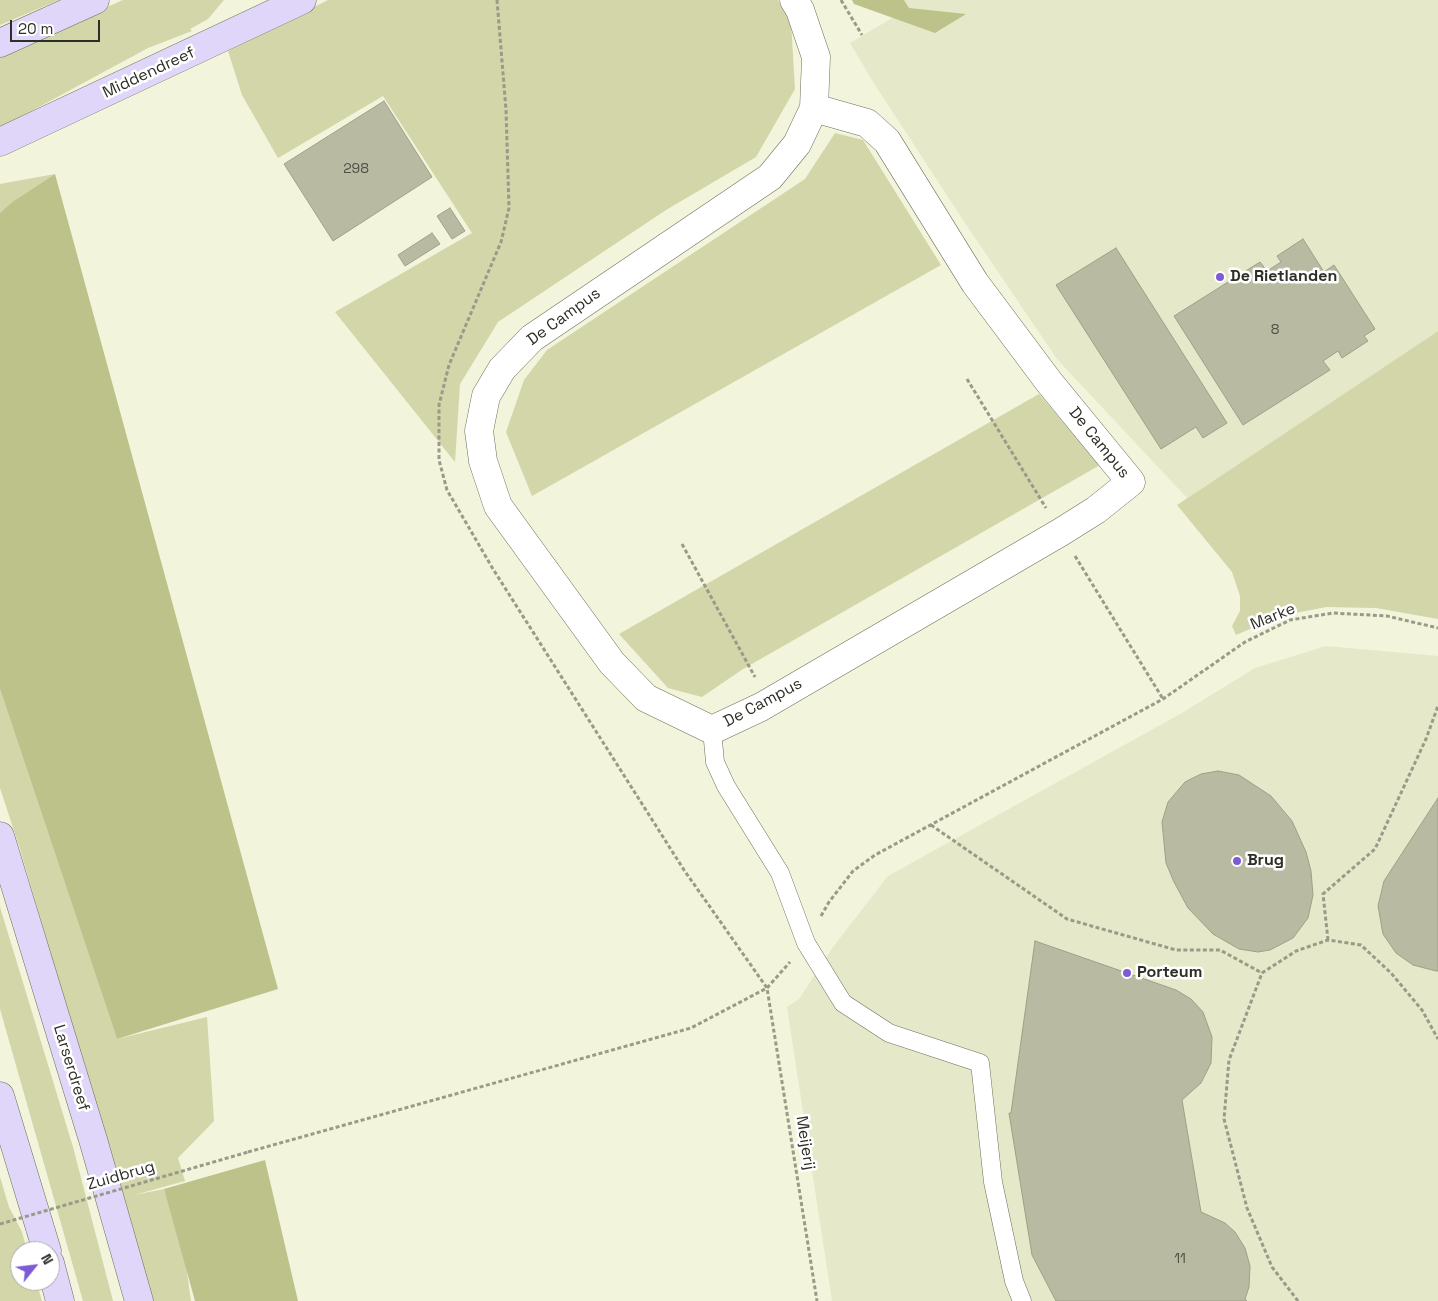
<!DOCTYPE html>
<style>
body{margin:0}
#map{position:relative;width:1438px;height:1301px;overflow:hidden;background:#f2f4db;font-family:"Space Grotesk",sans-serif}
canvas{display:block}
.north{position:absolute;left:10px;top:1241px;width:50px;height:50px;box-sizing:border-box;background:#fff;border:1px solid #ababa8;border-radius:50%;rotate:61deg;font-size:14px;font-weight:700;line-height:20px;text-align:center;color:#2d2e25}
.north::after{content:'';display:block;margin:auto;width:18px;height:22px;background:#7d5bd5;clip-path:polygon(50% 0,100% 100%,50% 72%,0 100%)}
.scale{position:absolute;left:10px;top:20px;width:90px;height:22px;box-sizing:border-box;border:2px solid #2d2e25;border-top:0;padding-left:6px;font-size:15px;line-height:18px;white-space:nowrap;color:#2d2e25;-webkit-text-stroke:4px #fff;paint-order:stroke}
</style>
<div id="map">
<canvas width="1438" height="1301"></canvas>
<div class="north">N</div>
<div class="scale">20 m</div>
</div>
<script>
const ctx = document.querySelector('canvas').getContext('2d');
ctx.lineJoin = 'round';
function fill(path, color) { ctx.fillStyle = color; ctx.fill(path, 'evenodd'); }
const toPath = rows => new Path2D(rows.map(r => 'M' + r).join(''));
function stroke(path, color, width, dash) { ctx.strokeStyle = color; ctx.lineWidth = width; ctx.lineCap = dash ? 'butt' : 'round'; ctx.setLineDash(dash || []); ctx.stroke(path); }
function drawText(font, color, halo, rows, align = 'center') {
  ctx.font = font + ' "Space Grotesk",sans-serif'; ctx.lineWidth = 5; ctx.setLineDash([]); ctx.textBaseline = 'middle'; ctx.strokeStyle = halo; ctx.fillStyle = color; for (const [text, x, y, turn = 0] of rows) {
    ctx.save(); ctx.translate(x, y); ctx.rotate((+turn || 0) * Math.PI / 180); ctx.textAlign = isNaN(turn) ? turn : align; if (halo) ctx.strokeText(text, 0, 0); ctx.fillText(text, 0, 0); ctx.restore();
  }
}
fill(toPath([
 [904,0,1438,0,1438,331,1187,498,1057,359,965,223,875,85,850,43,909,8],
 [1326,646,1438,656,1438,1301,832,1301,787,1007,799,999,833,947,888,876,1182,713,1255,668]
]), '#e5e8c9');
fill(toPath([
 [0,0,59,0,0,25],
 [123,0,224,0,208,19,190,29,192,31,148,48,0,128,0,54],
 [328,0,778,0,791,22,795,89,756,157,666,210,498,322,460,384,455,462,335,312,472,233,383,96,278,158,242,95,228,51],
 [835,133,863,140,941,265,532,496,506,432,524,380,547,350,805,179],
 [55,174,12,202,0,213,0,184],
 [1438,331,1438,619,1376,608,1326,607,1280,616,1236,635,1232,626,1240,611,1240,596,1232,572,1177,505],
 [1039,394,1100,465,743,669,702,697,668,688,619,634],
 [0,689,117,1039,207,1017,214,1121,178,1158,185,1181,134,1195,164,1189,185,1259,191,1301,153,1301,20,849,0,788],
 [0,907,73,1147,113,1301,83,1301,0,1009],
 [0,1177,9,1207,22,1232,27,1251,20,1251,20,1281,36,1281,42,1301,0,1301]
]), '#d2d6a9');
fill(toPath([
 [852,0,904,0,909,8,966,14,935,33,854,4],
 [55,174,278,989,117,1039,0,689,0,213,12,202],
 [265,1160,298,1301,195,1301,164,1189]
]), '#bdc28a');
const building = toPath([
 [384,101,432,177,333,241,284,164,384,101],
 [450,208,465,231,452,239,437,216,450,208],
 [432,233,440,244,405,266,398,255,432,233],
 [1303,239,1324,272,1334,265,1375,329,1364,336,1368,341,1342,358,1338,351,1323,361,1330,370,1243,425,1174,316,1260,262,1267,271,1281,262,1277,256,1303,239],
 [1116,248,1227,423,1203,438,1196,427,1161,449,1056,285,1116,248],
 [1218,771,1239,775,1271,796,1292,821,1306,852,1311,871,1313,895,1308,918,1293,938,1270,950,1258,952,1239,949,1213,934,1188,908,1174,882,1166,863,1162,822,1168,802,1185,782,1201,774,1218,771],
 [1438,798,1438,971,1436,971,1413,965,1396,953,1383,934,1378,906,1384,881,1438,798],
 [1035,941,1176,990,1191,999,1203,1012,1212,1037,1211,1063,1201,1083,1182,1100,1201,1212,1225,1223,1235,1232,1245,1248,1250,1266,1249,1287,1245,1299,1247,1301,1056,1301,1032,1255,1009,1113,1011,1113,1035,941]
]);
fill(building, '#b8baa2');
stroke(building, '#9ea189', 1);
const lane = toPath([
 [712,730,715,762,726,786,780,873,806,943,843,1003,889,1033,980,1063,993,1182,1014,1281,1022,1301]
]);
const street = toPath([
 [794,0,800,10,816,57,814,108,797,144,770,177,532,338,502,369,486,396,479,431,483,461,498,506,612,663,646,698,712,730,761,707,1061,532,1096,510,1131,482,1049,382,975,283,887,141,867,123,814,108]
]);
const secondary = toPath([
 [0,43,95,0],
 [0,142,302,0],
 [0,836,94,1143,139,1301],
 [0,1096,47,1251],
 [50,1263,60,1301]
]);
stroke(lane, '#6e705a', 19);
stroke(street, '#6e705a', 29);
stroke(secondary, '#6e705a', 29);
stroke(toPath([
 [497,0,506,110,509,208,501,242,449,365,439,405,439,460,447,490,493,569,684,870,767,988,817,1301],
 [841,0,862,35],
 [967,379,1046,508],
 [682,544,755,677],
 [1075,556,1163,699],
 [931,825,1067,919,1176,950,1220,950,1262,973],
 [821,916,829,902,853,871,875,855,1163,699,1245,642,1290,620,1333,613,1387,616,1438,628],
 [1328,940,1323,894,1375,849,1426,739,1438,706],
 [248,1152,691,1028,767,988,790,962],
 [1298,1301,1272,1267,1247,1208,1224,1119,1229,1060,1262,973,1296,951,1328,940,1361,945,1391,973,1422,1010,1438,1039]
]), '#999a88', 3, [4, 2.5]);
stroke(lane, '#fff', 18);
stroke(street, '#fff', 28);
stroke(secondary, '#e0d6fa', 28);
stroke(toPath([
 [0,1224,248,1152]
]), '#999a88', 3, [4, 2.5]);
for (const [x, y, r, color] of [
 [1220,277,5,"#7d5bd5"],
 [1237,861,5,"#7d5bd5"],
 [1127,973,5,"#7d5bd5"]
]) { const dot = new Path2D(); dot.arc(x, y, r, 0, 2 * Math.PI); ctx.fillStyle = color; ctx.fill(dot); stroke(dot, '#fff', 2); }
drawText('14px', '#505144', null, [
 ["298",356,169],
 ["8",1275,330],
 ["11",1180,1259]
]);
drawText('16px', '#2d2e25', '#fff', [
 ["Middendreef",149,73,-25],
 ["De Campus",564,317,-36],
 ["De Campus",1099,443,51],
 ["Marke",1273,617,-22],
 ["De Campus",763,703,-28],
 ["Larserdreef",71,1068,73],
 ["Meijerij",805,1143,81],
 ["Zuidbrug",121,1176,-16]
]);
drawText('bold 16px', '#2d2e25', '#fff', [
 ["De Rietlanden",1230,277],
 ["Brug",1247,861],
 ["Porteum",1137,973]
], 'left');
</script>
